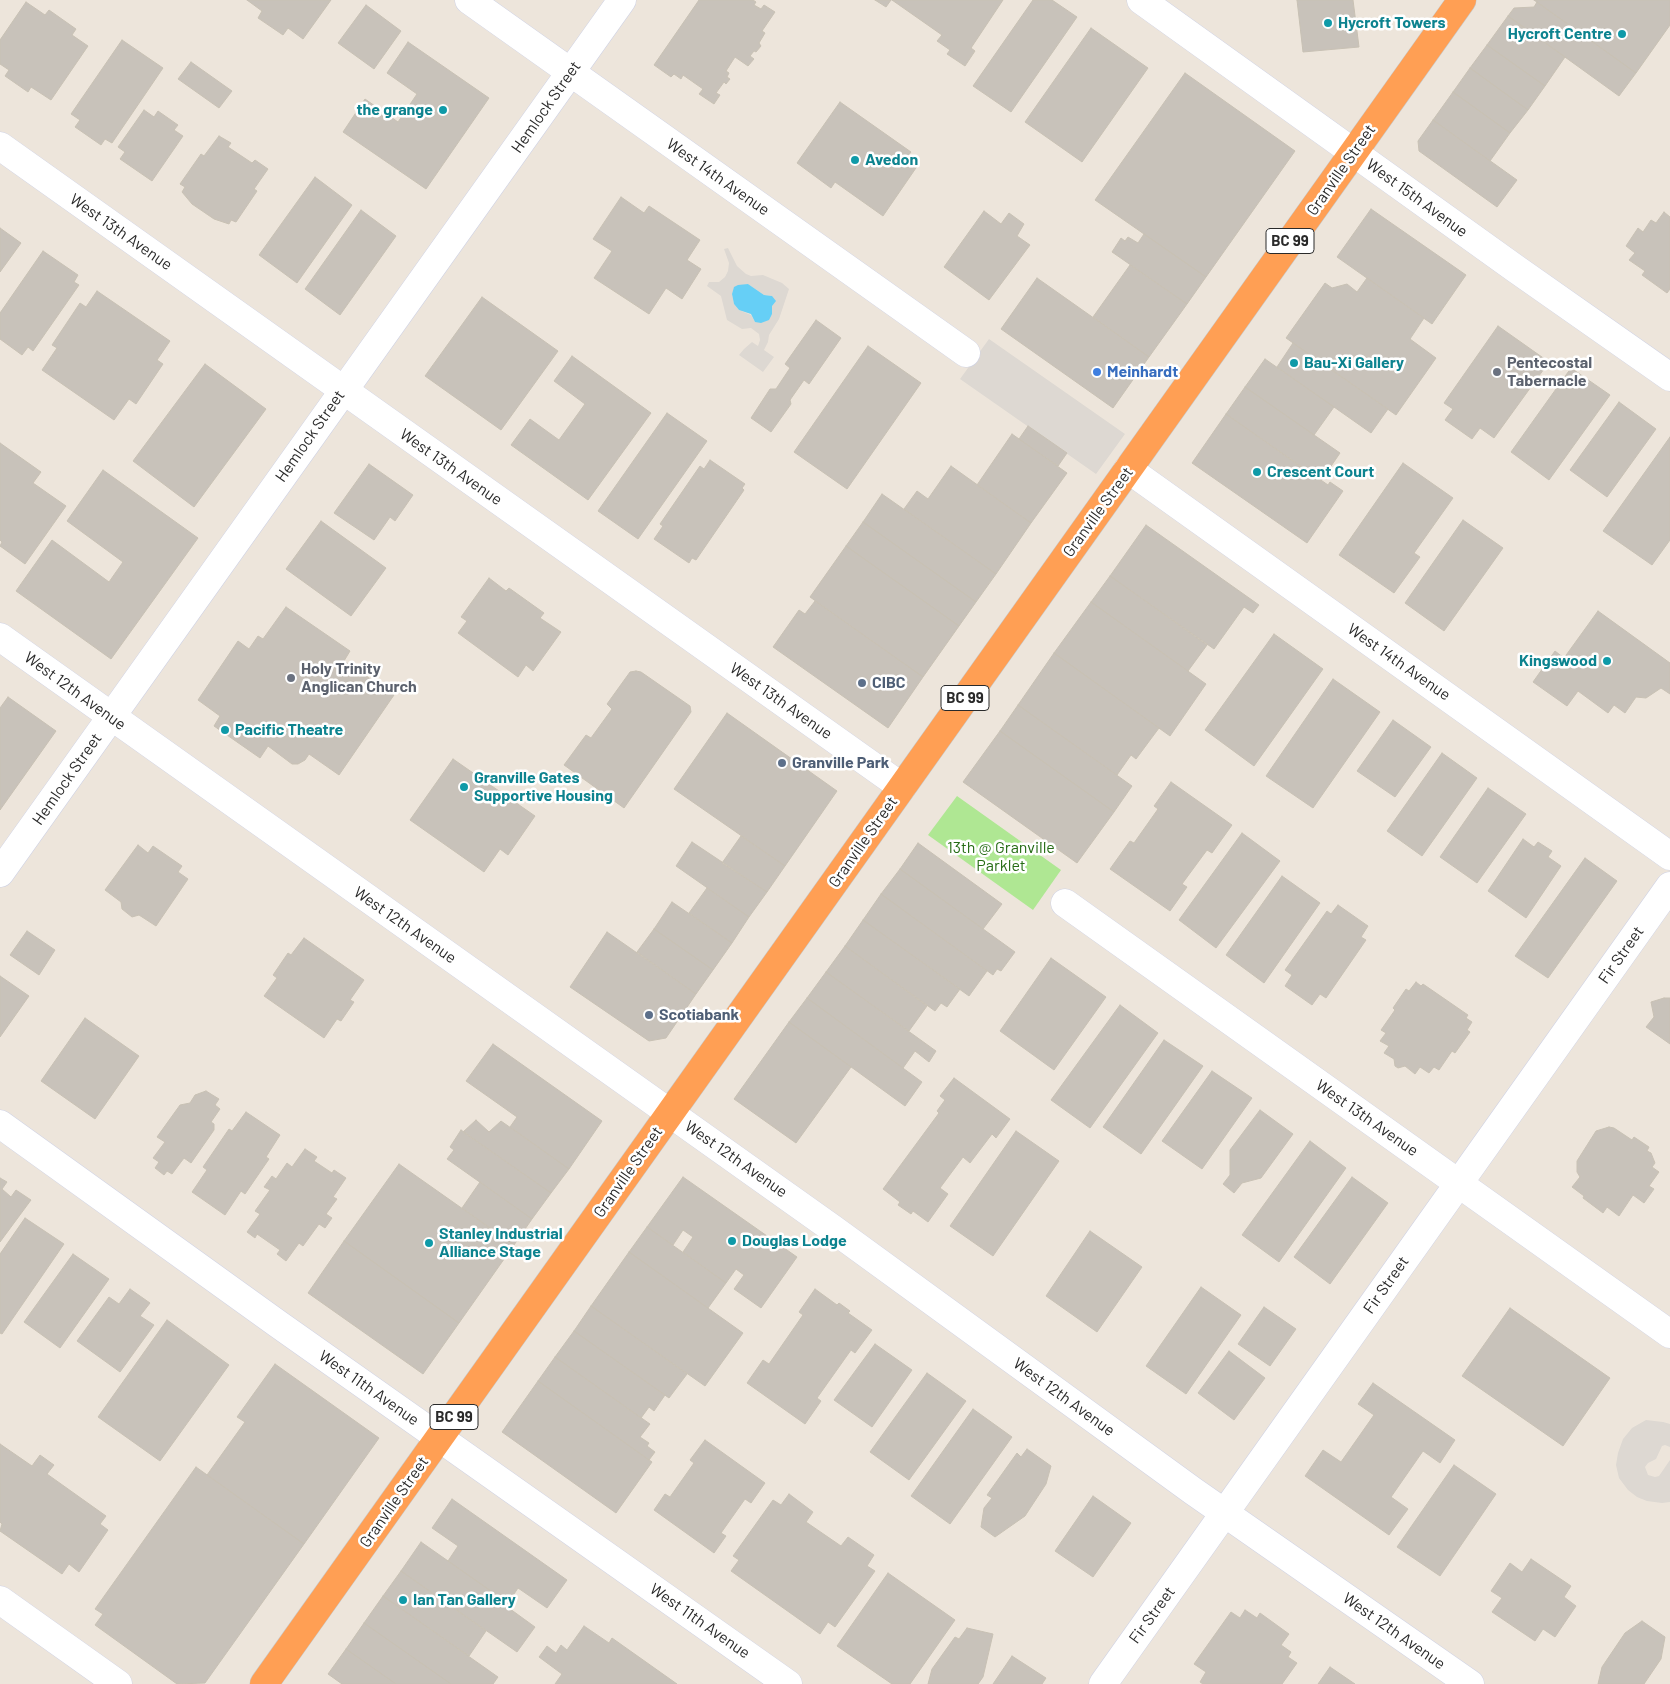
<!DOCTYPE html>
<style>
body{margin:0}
canvas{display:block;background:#ede5db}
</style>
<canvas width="1670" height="1684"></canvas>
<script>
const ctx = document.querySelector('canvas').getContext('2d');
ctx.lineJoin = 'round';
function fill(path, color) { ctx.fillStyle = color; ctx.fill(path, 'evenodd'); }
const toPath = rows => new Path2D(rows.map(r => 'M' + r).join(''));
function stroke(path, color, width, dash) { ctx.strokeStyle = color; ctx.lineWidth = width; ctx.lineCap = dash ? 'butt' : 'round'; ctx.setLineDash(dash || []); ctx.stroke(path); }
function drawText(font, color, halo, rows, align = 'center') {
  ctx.font = font + ' Barlow,sans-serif'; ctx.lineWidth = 5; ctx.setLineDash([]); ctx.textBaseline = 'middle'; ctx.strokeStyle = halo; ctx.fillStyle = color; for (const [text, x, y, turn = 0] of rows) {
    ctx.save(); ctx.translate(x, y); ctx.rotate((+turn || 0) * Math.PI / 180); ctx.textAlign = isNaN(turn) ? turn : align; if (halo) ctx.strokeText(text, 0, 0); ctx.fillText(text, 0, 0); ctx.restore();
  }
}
fill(toPath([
 [957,796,1061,870,1033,910,928,835]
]), '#afe793');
fill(toPath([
 [728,248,737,266,746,274,751,276,763,275,782,283,789,289,779,319,769,335,768,342,764,350,774,357,763,372,739,355,744,349,752,342,758,346,760,340,759,334,751,328,742,329,727,320,721,296,707,286,709,282,719,282,725,277,728,271,729,263,724,249],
 [748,284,764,295,772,296,772,314,755,322,751,315,739,310,734,304,732,294,734,288],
 [989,339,1125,434,1096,474,960,379],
 [1646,1420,1663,1422,1670,1424,1670,1447,1665,1445,1662,1446,1656,1459,1648,1463,1645,1467,1648,1475,1655,1477,1659,1476,1670,1460,1670,1502,1662,1503,1647,1501,1637,1497,1628,1490,1619,1478,1616,1465,1618,1453,1623,1439,1632,1428]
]), '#ddd8d2');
fill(toPath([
 [748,284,764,295,772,296,776,301,772,306,772,314,769,320,761,323,755,322,751,314,739,310,734,304,732,294,734,287,738,285]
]), '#66cff6');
const building = toPath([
 [247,0,331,0,303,39,288,28,283,35,258,18,262,11,247,0],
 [699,0,753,0,756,2,754,5,761,9,764,5,775,12,762,31,765,33,759,43,761,46,756,52,754,51,750,56,754,59,748,66,735,57,726,71,729,73,727,77,730,79,726,84,724,82,716,93,720,95,714,104,699,94,703,89,683,75,681,79,674,74,671,77,654,65,699,0],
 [875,0,891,0,886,7,875,0],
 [892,0,1003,0,971,48,975,51,965,66,947,54,950,50,937,41,942,35,892,0],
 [1033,0,1052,0,1077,17,1011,112,973,86,1033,0],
 [1297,0,1353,0,1359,47,1303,52,1297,0],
 [1534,0,1670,0,1670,25,1636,73,1534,0],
 [26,2,45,15,49,10,76,29,72,35,88,46,51,100,31,87,28,92,5,76,9,70,0,64,0,40,26,2],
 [1537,2,1636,73,1619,96,1508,16,1514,8,1534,7,1537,2],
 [366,5,401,31,374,69,338,43,366,5],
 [1508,16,1565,57,1545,86,1487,45,1508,16],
 [1091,28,1148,68,1082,162,1025,122,1091,28],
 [122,40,163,68,112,143,105,139,101,145,75,127,80,120,71,114,122,40],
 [408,42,489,98,426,189,343,132,365,99,398,122,417,94,387,73,408,42],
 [1487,45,1545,86,1528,110,1470,68,1487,45],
 [191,62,232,91,219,108,178,79,191,62],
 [1470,68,1528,110,1510,133,1453,92,1470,68],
 [1185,73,1295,151,1206,277,1095,200,1185,73],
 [1453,92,1510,133,1490,161,1433,120,1453,92],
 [840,102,911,152,907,157,918,165,883,216,835,182,831,188,797,163,840,102],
 [144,110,154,117,158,111,178,125,174,130,183,136,152,181,120,159,125,152,118,147,144,110],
 [1433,120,1517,180,1497,207,1419,151,1418,141,1433,120],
 [219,136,231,143,228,147,252,163,255,160,268,169,254,189,257,191,236,222,231,220,229,224,214,219,192,204,182,192,185,187,180,184,201,154,204,156,219,136],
 [315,177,352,205,297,283,259,255,315,177],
 [621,197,644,213,649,206,700,240,687,260,701,269,682,299,666,288,649,314,594,278,612,251,593,239,621,197],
 [1371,209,1466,275,1432,324,1337,257,1371,209],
 [361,210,396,236,340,315,305,289,361,210],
 [984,211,1001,224,1009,213,1024,224,1017,236,1030,245,989,300,944,267,984,211],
 [1664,212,1670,217,1670,289,1667,293,1642,275,1645,271,1629,260,1635,253,1626,246,1638,228,1643,232,1651,220,1656,223,1664,212],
 [0,228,21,243,0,272,0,228],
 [1144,234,1206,277,1187,304,1112,252,1121,238,1125,241,1128,237,1138,243,1144,234],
 [43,251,78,275,74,282,79,285,33,351,28,347,22,355,0,339,0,313,43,251],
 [1130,265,1187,304,1149,357,1093,317,1130,265],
 [1037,278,1149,357,1113,408,1001,329,1037,278],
 [1367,278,1424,318,1410,339,1436,358,1396,415,1286,338,1325,283,1332,288,1347,284,1357,292,1367,278],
 [97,291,170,341,157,360,163,364,136,404,129,399,114,420,42,370,57,348,52,345,80,303,86,307,97,291],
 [482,297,558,351,501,430,425,376,482,297],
 [816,320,841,338,809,384,804,380,790,400,791,404,771,432,751,418,770,389,776,389,790,368,785,364,816,320],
 [1498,326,1549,362,1494,438,1480,428,1472,439,1445,420,1453,409,1444,403,1498,326],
 [1293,343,1388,409,1371,433,1277,367,1293,343],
 [868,346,921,383,847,489,794,452,868,346],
 [572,356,651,413,588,500,511,445,530,419,559,440,585,404,554,381,572,356],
 [1265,359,1334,407,1314,435,1245,387,1265,359],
 [205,364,266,409,194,507,133,461,205,364],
 [1571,368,1610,395,1549,480,1511,452,1571,368],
 [1245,387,1340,453,1321,481,1226,414,1245,387],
 [1619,402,1656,429,1607,497,1570,470,1619,402],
 [667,413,707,441,638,539,598,511,667,413],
 [1226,414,1328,485,1330,482,1343,491,1307,543,1192,463,1226,414],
 [1028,426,1067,453,1058,466,1019,439,1028,426],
 [1012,434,1067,473,1031,523,977,485,1012,434],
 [1670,437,1670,540,1652,565,1603,531,1670,437],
 [0,443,41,472,33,483,66,506,25,564,0,546,2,542,0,540,0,443],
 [710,460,745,484,742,488,744,490,696,560,692,558,689,563,654,539,663,526,660,524,700,466,704,469,710,460],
 [1403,463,1453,498,1414,553,1420,557,1394,593,1339,555,1403,463],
 [369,464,413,495,395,521,390,517,374,540,334,513,369,464],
 [951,466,1031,523,996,574,904,509,917,491,928,499,951,466],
 [103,470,198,538,111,659,16,591,52,540,109,582,123,562,67,521,103,470],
 [882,494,996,574,976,602,863,522,882,494],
 [1463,520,1503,548,1444,631,1405,603,1463,520],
 [321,521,386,568,351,616,286,569,321,521],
 [863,522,976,602,959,626,846,546,863,522],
 [1146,525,1259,605,1253,613,1244,607,1214,649,1110,576,1146,525],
 [846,546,959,626,923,677,810,597,846,546],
 [1110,576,1207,645,1188,671,1091,602,1110,576],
 [489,578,506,591,509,588,544,613,540,618,561,632,533,671,526,665,518,677,458,633,467,621,461,617,489,578],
 [815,601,923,677,888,728,773,647,799,610,805,614,815,601],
 [1091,602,1206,684,1170,736,1054,653,1091,602],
 [286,607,350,651,344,661,394,695,339,775,309,754,305,760,298,764,292,764,268,746,260,758,214,726,220,716,198,700,238,641,249,649,258,636,263,639,286,607],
 [1598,611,1670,663,1670,694,1661,688,1646,698,1636,697,1625,713,1614,705,1608,713,1578,691,1567,706,1533,682,1555,651,1564,658,1598,611],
 [1274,634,1323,669,1254,766,1205,730,1274,634],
 [1054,653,1159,728,1136,759,1131,755,1117,775,1018,705,1054,653],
 [636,671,641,672,690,706,691,712,624,808,564,765,586,735,591,738,612,709,607,704,630,672,636,671],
 [1333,679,1380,712,1313,808,1266,776,1333,679],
 [8,697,56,731,0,810,0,708,8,697],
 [1018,705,1132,786,1114,812,1000,731,1018,705],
 [727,713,837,791,785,866,674,789,727,713],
 [1393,720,1431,747,1395,797,1357,771,1393,720],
 [1000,731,1114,812,1077,863,963,782,1000,731],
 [1442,753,1477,778,1422,856,1387,831,1442,753],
 [453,759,535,816,508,855,500,849,484,872,410,820,453,759],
 [1171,782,1232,825,1212,853,1207,850,1182,884,1187,887,1170,911,1110,869,1130,841,1134,843,1158,809,1154,806,1171,782],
 [1488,788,1526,814,1477,883,1440,857,1488,788],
 [1242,833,1280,861,1216,948,1179,920,1242,833],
 [741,836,785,866,767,892,722,863,741,836],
 [1523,839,1534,847,1538,842,1552,851,1548,857,1561,866,1526,918,1488,891,1523,839],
 [692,842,767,892,749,917,676,866,692,842],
 [918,843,1002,904,983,929,900,869,918,843],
 [138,845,148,853,153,846,182,866,178,872,188,879,156,926,139,915,132,917,122,909,121,902,105,890,138,845],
 [1585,858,1617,881,1548,978,1515,956,1585,858],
 [900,869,1015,952,1001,971,997,969,993,975,881,894,900,869],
 [1282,876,1320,903,1264,983,1226,955,1282,876],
 [707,888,749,917,732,943,689,913,707,888],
 [881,894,987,971,969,996,863,920,881,894],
 [672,902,732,943,713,970,654,929,672,902],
 [1338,905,1368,926,1361,937,1366,940,1326,998,1320,994,1312,1005,1285,986,1292,975,1285,970,1327,911,1331,914,1338,905],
 [863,920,960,989,947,1007,941,1003,935,1011,845,946,863,920],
 [654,929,713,970,696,994,637,952,654,929],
 [27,931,55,950,39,975,10,955,27,931],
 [607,932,696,994,666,1038,649,1041,570,987,607,932],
 [304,938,364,980,350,1000,354,1002,341,1021,337,1019,324,1038,264,996,277,978,273,975,288,953,291,955,304,938],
 [845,946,927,1006,909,1031,826,972,845,946],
 [1051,958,1106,997,1054,1070,1000,1031,1051,958],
 [826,972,936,1051,929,1062,915,1051,903,1068,807,998,826,972],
 [0,976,29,996,0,1037,0,976],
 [1416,982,1421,986,1423,984,1468,1015,1466,1018,1472,1022,1467,1030,1470,1032,1455,1053,1452,1051,1439,1070,1434,1067,1429,1073,1420,1067,1415,1074,1405,1066,1398,1068,1395,1066,1394,1059,1384,1053,1389,1046,1380,1041,1386,1033,1381,1030,1395,1010,1393,1008,1406,989,1409,991,1416,982],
 [807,998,922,1082,905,1106,789,1022,807,998],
 [1664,998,1670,998,1670,1044,1646,1027,1654,1017,1651,1002,1664,998],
 [1120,1005,1158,1033,1090,1128,1051,1100,1120,1005],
 [85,1018,139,1056,95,1119,41,1081,85,1018],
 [789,1022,851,1067,796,1143,734,1099,789,1022],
 [1164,1040,1203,1066,1141,1154,1103,1127,1164,1040],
 [493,1044,602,1121,569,1169,510,1127,517,1117,466,1081,493,1044],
 [1212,1071,1252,1098,1202,1169,1162,1141,1212,1071],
 [954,1078,1010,1119,996,1138,992,1134,970,1163,963,1157,940,1188,948,1194,928,1222,913,1211,911,1214,898,1205,900,1202,883,1189,939,1113,937,1111,945,1100,940,1096,954,1078],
 [206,1091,219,1099,215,1105,220,1109,211,1122,214,1124,214,1130,191,1163,184,1158,172,1174,167,1171,164,1175,155,1168,159,1162,153,1158,165,1142,157,1137,180,1105,190,1103,195,1095,206,1091],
 [1260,1110,1293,1134,1261,1178,1242,1183,1234,1193,1223,1184,1230,1175,1230,1150,1260,1110],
 [246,1112,280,1135,266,1157,269,1159,245,1194,241,1191,225,1215,192,1192,207,1170,203,1167,229,1129,232,1131,246,1112],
 [476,1120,489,1132,501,1121,569,1169,551,1193,463,1132,476,1120],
 [1609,1127,1614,1128,1632,1140,1634,1137,1649,1147,1647,1151,1651,1153,1655,1163,1652,1167,1659,1172,1649,1186,1654,1189,1644,1203,1633,1195,1619,1216,1607,1207,1603,1213,1583,1198,1584,1196,1572,1187,1580,1177,1577,1172,1577,1161,1596,1131,1609,1127],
 [461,1130,551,1193,532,1219,447,1159,454,1150,450,1147,461,1130],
 [1016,1131,1059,1161,993,1256,950,1226,1016,1131],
 [1310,1141,1346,1168,1279,1262,1242,1235,1310,1141],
 [305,1149,317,1157,314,1161,332,1173,334,1170,346,1178,333,1197,337,1199,326,1214,332,1218,325,1228,319,1224,303,1246,299,1243,286,1261,277,1254,280,1250,257,1234,255,1238,247,1232,260,1214,255,1211,270,1190,264,1187,272,1176,276,1179,287,1163,292,1167,305,1149],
 [399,1164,514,1245,459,1323,344,1241,399,1164],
 [683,1177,797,1257,761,1308,734,1289,744,1275,736,1269,726,1283,683,1252,693,1237,683,1230,673,1245,647,1227,683,1177],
 [1352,1177,1388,1203,1330,1284,1294,1257,1352,1177],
 [0,1178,7,1182,2,1189,11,1197,16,1190,31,1200,0,1242,0,1178],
 [480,1182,532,1219,514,1245,462,1208,480,1182],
 [25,1218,64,1244,2,1334,0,1333,0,1254,25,1218],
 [647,1227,726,1283,708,1308,629,1252,647,1227],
 [1090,1231,1142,1267,1097,1332,1046,1296,1090,1231],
 [344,1241,459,1323,423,1374,308,1293,344,1241],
 [629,1252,743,1333,705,1386,591,1306,629,1252],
 [73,1254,109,1279,60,1348,24,1322,73,1254],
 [1201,1287,1241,1315,1186,1394,1146,1366,1201,1287],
 [130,1289,150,1303,140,1316,154,1325,120,1372,77,1341,109,1297,119,1304,130,1289],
 [815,1289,837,1305,839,1303,850,1311,848,1313,872,1330,855,1353,851,1350,817,1398,821,1401,805,1424,747,1383,763,1360,769,1364,803,1315,799,1312,815,1289],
 [591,1306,687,1374,669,1398,574,1331,591,1306],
 [1264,1307,1296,1329,1270,1366,1238,1344,1264,1307],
 [1510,1308,1610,1378,1563,1446,1462,1376,1510,1308],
 [167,1320,229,1365,160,1461,98,1417,167,1320],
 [574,1331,665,1395,654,1411,649,1407,641,1418,555,1357,574,1331],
 [875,1344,912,1370,872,1427,834,1400,875,1344],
 [1229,1351,1265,1378,1234,1420,1198,1393,1229,1351],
 [555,1357,650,1424,640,1437,649,1443,647,1446,655,1452,649,1460,538,1381,555,1357],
 [275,1364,379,1438,304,1544,207,1475,245,1422,237,1417,275,1364],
 [927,1373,966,1401,909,1480,870,1452,927,1373],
 [538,1381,652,1462,616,1513,502,1432,538,1381],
 [1373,1383,1455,1440,1440,1463,1423,1451,1391,1497,1408,1509,1389,1535,1305,1476,1323,1450,1341,1462,1374,1415,1358,1404,1373,1383],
 [973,1409,1012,1437,950,1524,911,1496,973,1409],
 [705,1440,765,1483,751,1503,745,1499,721,1533,726,1536,714,1553,654,1510,665,1494,670,1497,694,1463,690,1460,705,1440],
 [0,1444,32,1466,40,1455,54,1465,47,1474,106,1516,100,1524,108,1530,79,1572,69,1564,62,1574,0,1531,2,1524,0,1522,0,1444],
 [1027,1449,1051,1466,1046,1484,1025,1516,995,1537,981,1527,984,1508,992,1498,987,1495,1017,1453,1021,1457,1027,1449],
 [1454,1465,1496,1494,1440,1576,1397,1547,1454,1465],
 [196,1467,304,1544,205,1683,177,1684,95,1625,103,1614,95,1609,196,1467],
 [789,1494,813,1512,806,1522,841,1546,848,1537,874,1555,867,1566,875,1571,835,1627,828,1622,820,1634,731,1571,739,1560,733,1556,773,1500,781,1505,789,1494],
 [1093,1496,1131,1523,1093,1577,1055,1551,1093,1496],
 [452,1499,567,1580,547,1608,518,1588,508,1603,448,1561,458,1546,432,1528,452,1499],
 [421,1542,508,1603,506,1606,535,1627,517,1652,401,1571,421,1542],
 [1531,1559,1571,1586,1564,1597,1576,1606,1555,1637,1543,1629,1535,1641,1492,1612,1502,1598,1491,1591,1510,1563,1522,1572,1531,1559],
 [401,1571,486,1631,469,1656,383,1596,401,1571],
 [888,1573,955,1620,910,1684,892,1684,837,1646,888,1573],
 [383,1596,498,1677,493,1684,451,1684,364,1623,383,1596],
 [1245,1610,1257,1618,1260,1613,1289,1634,1281,1645,1291,1652,1288,1657,1297,1663,1282,1684,1203,1684,1200,1682,1206,1672,1194,1664,1231,1612,1240,1618,1245,1610],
 [1642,1621,1665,1637,1661,1659,1644,1684,1598,1684,1602,1667,1625,1633,1642,1621],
 [364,1623,451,1684,396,1684,346,1649,364,1623],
 [584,1626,609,1643,612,1638,677,1684,555,1684,562,1674,539,1657,547,1646,556,1653,561,1645,567,1650,584,1626],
 [967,1628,993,1634,983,1677,978,1684,928,1684,932,1669,955,1637,959,1639,967,1628],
 [346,1649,396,1684,342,1684,328,1674,346,1649],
 [1012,1656,1046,1678,1042,1684,993,1684,1012,1656],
 [1330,1667,1355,1684,1318,1684,1330,1667]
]);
fill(building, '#c8c2ba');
stroke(building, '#c8c1b4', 1);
const street = toPath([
 [469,0,966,353],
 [1141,0,1516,269,1670,377],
 [0,146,902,787],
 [1128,469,1670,856],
 [1065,903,1670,1334],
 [0,1124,278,1324,788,1684],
 [0,1600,118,1684]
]);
const secondary = toPath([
 [0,637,833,1229,1193,1491,1470,1684],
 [0,873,622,0],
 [1103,1684,1670,886]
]);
const highway = toPath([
 [264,1684,1462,0]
]);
stroke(street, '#d0d3e4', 29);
stroke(secondary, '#d0d3e4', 29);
stroke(highway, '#c8c8c8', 29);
stroke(street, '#fff', 28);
stroke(secondary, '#fff', 28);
stroke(highway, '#ff9f54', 28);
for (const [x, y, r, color] of [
 [1328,23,5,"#0f9aa8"],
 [1622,34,5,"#0f9aa8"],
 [443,110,5,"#0f9aa8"],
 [855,160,5,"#0f9aa8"],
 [1294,363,5,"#0f9aa8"],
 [1097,372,5,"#3f7fe0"],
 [1497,372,5,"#6b7280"],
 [1257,472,5,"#0f9aa8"],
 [1607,661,5,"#0f9aa8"],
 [291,678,5,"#6b7280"],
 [862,683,5,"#5c6f8a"],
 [225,730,5,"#0f9aa8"],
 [782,763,5,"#5c6f8a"],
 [464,787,5,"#0f9aa8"],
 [649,1015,5,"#5c6f8a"],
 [732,1241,5,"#0f9aa8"],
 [429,1243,5,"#0f9aa8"],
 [403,1600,5,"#0f9aa8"]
]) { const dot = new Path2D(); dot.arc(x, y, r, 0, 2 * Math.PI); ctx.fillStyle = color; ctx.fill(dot); stroke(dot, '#fff', 2); }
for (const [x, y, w] of [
 [1290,241,48],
 [965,698,48],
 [454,1417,48]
]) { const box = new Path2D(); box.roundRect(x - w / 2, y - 12.5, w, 25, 4); ctx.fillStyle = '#fff'; ctx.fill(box); stroke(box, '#2a2a2a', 1); }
drawText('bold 15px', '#2a2a2a', null, [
 ["BC 99",1290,241],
 ["BC 99",965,698],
 ["BC 99",454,1417]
]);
drawText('bold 16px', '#0d838f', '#fff', [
 ["Hycroft Towers",1338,23],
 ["Hycroft Centre",1612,34,"right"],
 ["the grange",433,110,"right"],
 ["Avedon",865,160],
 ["Bau-Xi Gallery",1304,363],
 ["Crescent Court",1267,472],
 ["Kingswood",1597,661,"right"],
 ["Pacific Theatre",235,730],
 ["Granville Gates",474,778],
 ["Supportive Housing",474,796],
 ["Stanley Industrial",439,1234],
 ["Alliance Stage",439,1252],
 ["Douglas Lodge",742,1241],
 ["Ian Tan Gallery",413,1600]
], 'left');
drawText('16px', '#2a2a2a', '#fff', [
 ["Hemlock Street",546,107,-55],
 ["Granville Street",1341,170,-55],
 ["West 14th Avenue",718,177,35],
 ["West 15th Avenue",1417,198,36],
 ["West 13th Avenue",121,232,35],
 ["Hemlock Street",310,436,-55],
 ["West 13th Avenue",451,467,35],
 ["Granville Street",1098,512,-54],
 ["West 14th Avenue",1399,662,35],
 ["West 12th Avenue",75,691,36],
 ["West 13th Avenue",781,701,35],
 ["Hemlock Street",67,779,-55],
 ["Granville Street",863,842,-55],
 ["West 12th Avenue",405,925,35],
 ["Fir Street",1621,955,-55],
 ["West 13th Avenue",1367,1118,35],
 ["West 12th Avenue",736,1159,35],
 ["Granville Street",628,1172,-55],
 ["Fir Street",1386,1285,-55],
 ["West 11th Avenue",369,1388,35],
 ["West 12th Avenue",1064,1397,36],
 ["Granville Street",394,1502,-55],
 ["Fir Street",1152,1615,-54],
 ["West 11th Avenue",700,1621,35],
 ["West 12th Avenue",1394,1631,35]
]);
drawText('bold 16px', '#5b616d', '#fff', [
 ["Pentecostal",1507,363],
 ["Tabernacle",1507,381],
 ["Holy Trinity",301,669],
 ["Anglican Church",301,687]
], 'left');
drawText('bold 16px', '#366cbe', '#fff', [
 ["Meinhardt",1107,372]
], 'left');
drawText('bold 16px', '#4e5e75', '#fff', [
 ["CIBC",872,683],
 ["Granville Park",792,763],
 ["Scotiabank",659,1015]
], 'left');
drawText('16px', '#266c15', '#fff', [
 ["13th @ Granville",1001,848],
 ["Parklet",1001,866]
]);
</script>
